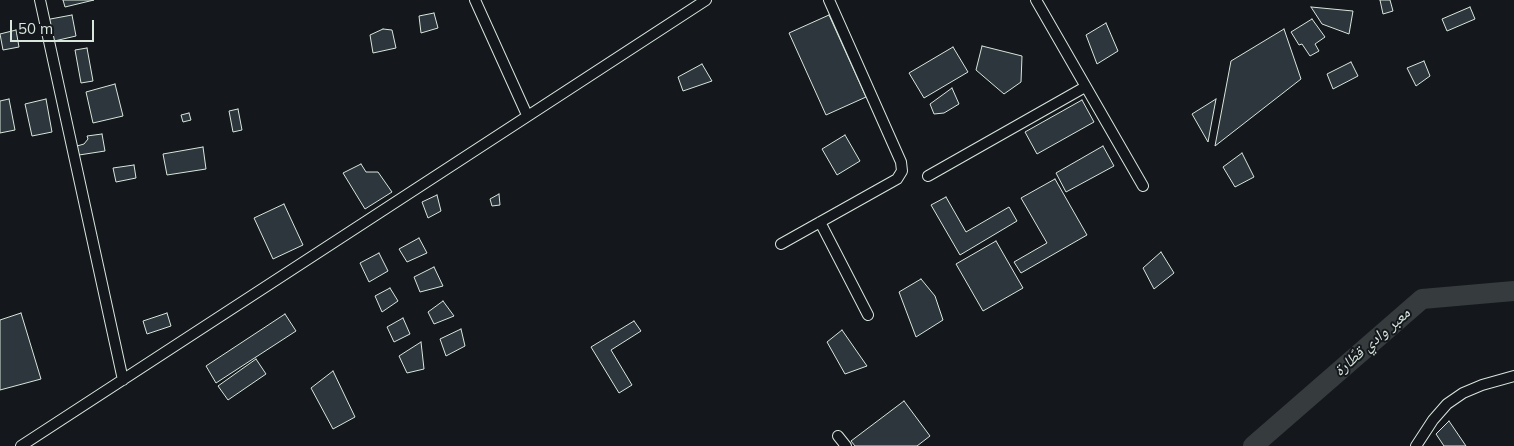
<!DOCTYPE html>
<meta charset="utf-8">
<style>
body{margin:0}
#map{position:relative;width:1514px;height:446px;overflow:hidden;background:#14181c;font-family:Mulish,sans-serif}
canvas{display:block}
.scale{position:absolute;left:10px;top:20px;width:84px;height:22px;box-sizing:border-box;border:2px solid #d8e6dc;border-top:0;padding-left:6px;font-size:15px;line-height:18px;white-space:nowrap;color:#d8e6dc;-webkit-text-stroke:4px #14181c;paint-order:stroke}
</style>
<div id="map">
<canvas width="1514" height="446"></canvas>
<div class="scale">50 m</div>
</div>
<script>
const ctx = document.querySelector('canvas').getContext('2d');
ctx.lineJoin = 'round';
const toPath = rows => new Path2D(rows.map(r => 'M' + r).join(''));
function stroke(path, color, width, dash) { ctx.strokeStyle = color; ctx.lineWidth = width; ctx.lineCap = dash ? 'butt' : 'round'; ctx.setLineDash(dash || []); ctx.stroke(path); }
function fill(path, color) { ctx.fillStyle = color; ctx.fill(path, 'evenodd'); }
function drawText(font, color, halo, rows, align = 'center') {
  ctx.font = font + ' Mulish,"Noto Naskh Arabic",sans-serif'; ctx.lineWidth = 4; ctx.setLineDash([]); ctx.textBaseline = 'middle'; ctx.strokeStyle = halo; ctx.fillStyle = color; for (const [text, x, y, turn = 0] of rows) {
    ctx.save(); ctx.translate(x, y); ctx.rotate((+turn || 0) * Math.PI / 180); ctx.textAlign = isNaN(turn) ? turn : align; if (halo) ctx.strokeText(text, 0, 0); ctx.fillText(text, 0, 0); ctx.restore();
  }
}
stroke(toPath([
 [1253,446,1422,299,1514,291]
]), '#363b3e', 20);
const building = toPath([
 [63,0,94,0,65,7,63,0],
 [1380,0,1390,0,1393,11,1383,14,1380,0],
 [1311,7,1353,11,1349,34,1322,24,1311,7],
 [1470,7,1475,19,1447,31,1442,19,1470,7],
 [434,13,438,28,421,33,419,16,434,13],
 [72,15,76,36,50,42,45,20,72,15],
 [829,15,866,97,826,115,789,33,829,15],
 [1312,19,1325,37,1315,44,1319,51,1310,56,1302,44,1299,45,1291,32,1312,19],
 [1106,23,1118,51,1097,64,1086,35,1106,23],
 [383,29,392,30,396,48,373,53,370,35,383,29],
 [1284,29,1301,79,1215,146,1231,61,1284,29],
 [16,30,19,47,3,50,0,34,16,30],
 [982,46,1022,56,1021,82,1004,94,976,70,982,46],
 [953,47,968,72,924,98,909,73,953,47],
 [87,48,93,81,81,83,75,50,87,48],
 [1424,61,1430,76,1416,86,1407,68,1424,61],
 [1351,62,1358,76,1333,89,1327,74,1351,62],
 [702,64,712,81,683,91,678,77,702,64],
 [115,84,123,116,93,123,86,92,115,84],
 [952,88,959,104,944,113,934,114,930,104,952,88],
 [9,99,15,130,0,133,0,101,9,99],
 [46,99,52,132,32,136,25,104,46,99],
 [1216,99,1208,142,1192,114,1216,99],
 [1082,100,1094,122,1037,154,1025,132,1082,100],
 [238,109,242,130,233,132,229,111,238,109],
 [189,113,191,120,183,122,181,115,189,113],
 [102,134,105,151,79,155,77,146,84,144,88,139,87,136,102,134],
 [845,135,860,161,837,175,822,149,845,135],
 [1103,146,1114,166,1066,192,1056,173,1103,146],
 [203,147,206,169,167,175,163,154,203,147],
 [1242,153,1254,177,1235,187,1223,167,1242,153],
 [361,164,366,172,378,172,392,192,365,209,343,173,361,164],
 [134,165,136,178,116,182,113,168,134,165],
 [1055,179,1087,235,1021,273,1014,262,1047,243,1021,198,1055,179],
 [499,194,500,205,492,206,490,199,499,194],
 [437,195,441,211,428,218,422,202,437,195],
 [946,197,966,232,1009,207,1017,221,960,255,931,205,946,197],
 [284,204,303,245,273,259,254,218,284,204],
 [419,238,427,253,407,262,399,249,419,238],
 [996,241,1023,288,983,311,956,264,996,241],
 [1161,252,1174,273,1154,289,1143,268,1161,252],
 [379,253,388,271,369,282,360,263,379,253],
 [434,267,443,286,420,292,414,277,434,267],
 [921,279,935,296,943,320,916,337,899,292,921,279],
 [390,288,398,301,382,312,375,296,390,288],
 [443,301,454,316,434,324,428,312,443,301],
 [21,313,41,379,0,390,0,320,21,313],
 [167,313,171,326,147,334,143,321,167,313],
 [285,314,296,331,216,383,206,366,285,314],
 [403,318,410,334,394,342,387,327,403,318],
 [634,321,641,331,611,350,632,385,619,393,591,347,634,321],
 [461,329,465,346,446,356,440,339,461,329],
 [842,330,867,366,845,374,827,342,842,330],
 [421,342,424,369,407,373,399,356,421,342],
 [256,359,266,374,228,400,218,386,256,359],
 [333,371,355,417,333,429,311,388,333,371],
 [904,401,930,436,917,446,855,446,851,441,904,401],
 [1449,421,1466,446,1444,446,1436,434,1449,421]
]);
fill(building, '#2c363c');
stroke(building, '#d8e6dc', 1);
const minor = toPath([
 [40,0,123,380],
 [475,0,527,115],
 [1036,0,1143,186],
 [928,176,1085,87],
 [820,222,868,315],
 [781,244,897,179,902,171,901,162,829,0],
 [838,436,846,446],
 [21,446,706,0],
 [1416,446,1433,420,1447,404,1463,393,1482,385,1514,376]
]);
stroke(minor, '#d8e6dc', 12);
stroke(minor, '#14181c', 10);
drawText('italic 16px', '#d8e6dc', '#14181c', [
 ["معبر وادي قطّارة",1372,342,-41]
]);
</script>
